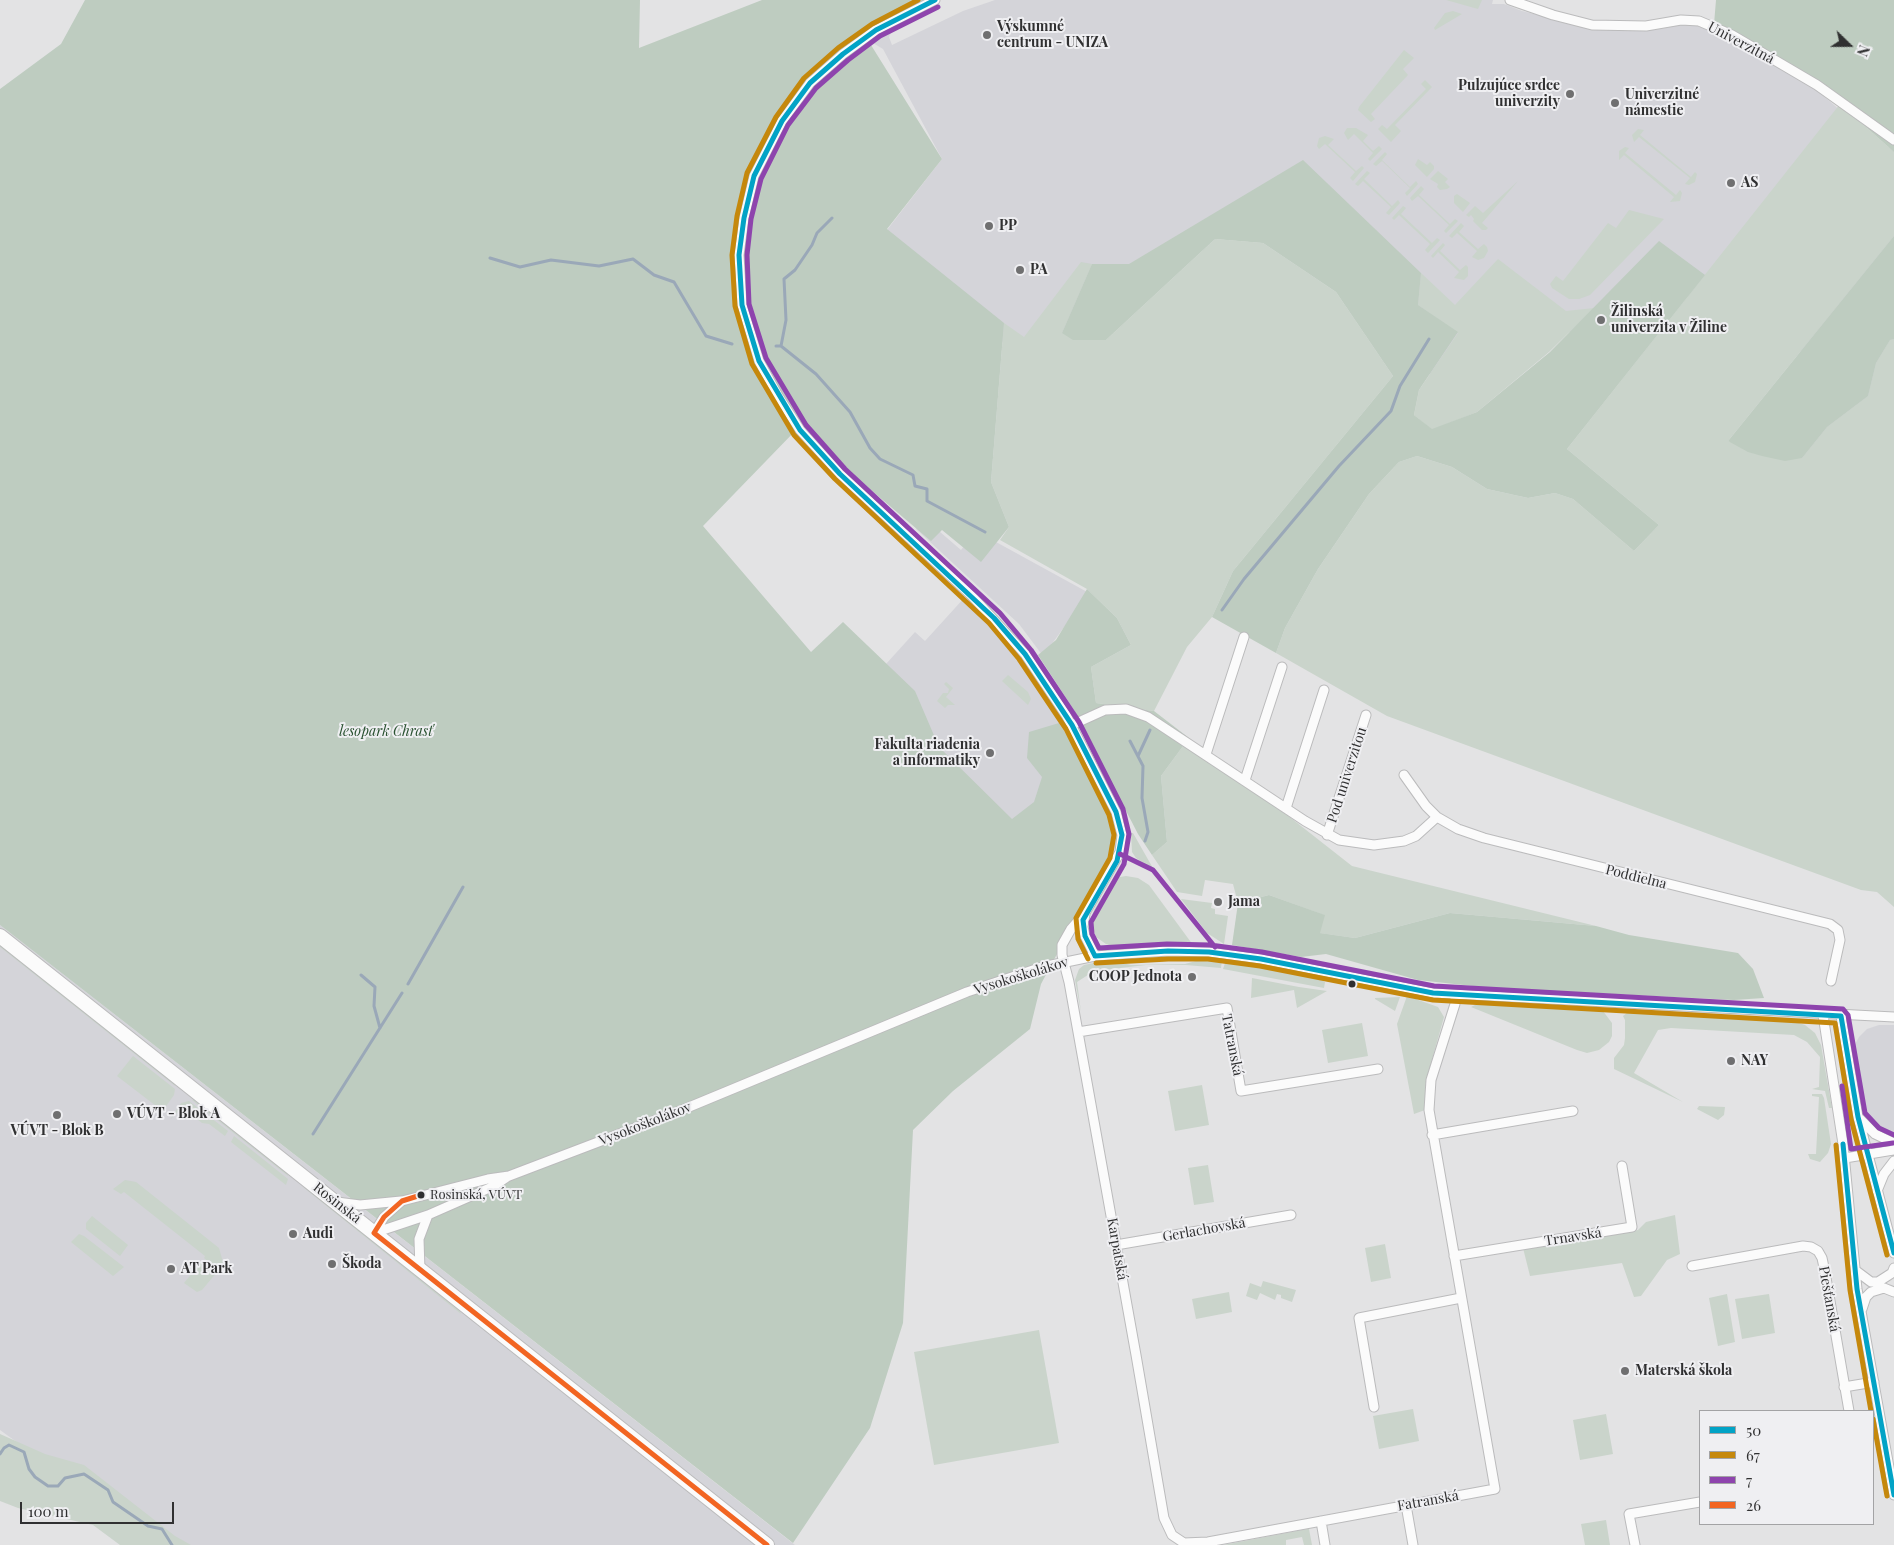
<!DOCTYPE html>
<meta charset="utf-8">
<style>
body{margin:0}
#map{position:relative;width:1894px;height:1545px;overflow:hidden;background:#e3e3e4;font-family:"Playfair Display",serif}
canvas{display:block}
.legend{position:absolute;left:1699px;top:1410px;width:175px;height:115px;box-sizing:border-box;background:#efeff2;border:1px solid #a3a3a5;margin:0;padding:6px 9px;list-style:none;font-size:15px;color:#303031}
.legend li{display:flex;align-items:center;gap:10px;height:25px}
.legend b{width:25px;border:1px solid #a3a3a5}
.north{position:absolute;left:1824px;top:20px;width:50px;height:50px;-webkit-text-stroke:4px #efeff2;paint-order:stroke;rotate:112deg;font-size:14px;font-weight:700;line-height:20px;text-align:center;color:#303031}
.north::after{content:'';display:block;margin:auto;width:18px;height:22px;background:#303031;clip-path:polygon(50% 0,100% 100%,50% 72%,0 100%)}
.scale{position:absolute;left:20px;top:1502px;width:154px;height:22px;box-sizing:border-box;border:2px solid #303031;border-top:0;padding-left:6px;font-size:15px;line-height:18px;white-space:nowrap;color:#303031;-webkit-text-stroke:4px #efeff2;paint-order:stroke}
</style>
<div id="map">
<canvas width="1894" height="1545"></canvas>
<ul class="legend">
<li><b style="height:6px;background:#02a3c6"></b>50</li>
<li><b style="height:6px;background:#c5880c"></b>67</li>
<li><b style="height:6px;background:#8e44ad"></b>7</li>
<li><b style="height:6px;background:#f26522"></b>26</li>
</ul>
<div class="north">N</div>
<div class="scale">100 m</div>
</div>
<script>
const ctx = document.querySelector('canvas').getContext('2d');
ctx.lineJoin = 'round';
function fill(path, color) { ctx.fillStyle = color; ctx.fill(path, 'evenodd'); }
const toPath = rows => new Path2D(rows.map(r => 'M' + r).join(''));
function stroke(path, color, width, dash) { ctx.strokeStyle = color; ctx.lineWidth = width; ctx.lineCap = dash ? 'butt' : 'round'; ctx.setLineDash(dash || []); ctx.stroke(path); }
function drawText(font, color, halo, rows, align = 'center') {
  ctx.font = font + ' "Playfair Display",serif'; ctx.lineWidth = 4; ctx.setLineDash([]); ctx.textBaseline = 'middle'; ctx.strokeStyle = halo; ctx.fillStyle = color; for (const [text, x, y, turn = 0] of rows) {
    ctx.save(); ctx.translate(x, y); ctx.rotate((+turn || 0) * Math.PI / 180); ctx.textAlign = isNaN(turn) ? turn : align; if (halo) ctx.strokeText(text, 0, 0); ctx.fillText(text, 0, 0); ctx.restore();
  }
}
fill(toPath([
 [995,0,1493,0,1492,4,1504,4,1522,11,1597,30,1653,30,1682,25,1696,25,1729,38,1807,82,1854,122,1894,151,1894,460,1680,573,1801,352,1701,293,1414,379,1286,177,1048,386,887,230,942,159,883,49,873,43,860,47,894,26,889,37,892,45,963,11],
 [925,519,961,550,976,531,1089,593,1043,656,1019,624,916,529],
 [965,597,990,625,991,622,1028,666,1024,666,1043,693,1079,756,1004,837,857,696,915,632,925,641],
 [0,925,795,1545,160,1545,0,1430],
 [1879,1025,1894,1025,1894,1135,1888,1136,1871,1124,1863,1110,1853,1057,1854,1046,1859,1037,1867,1029]
]), '#d4d4d9');
fill(toPath([
 [1446,0,1482,0,1478,9],
 [1453,11,1462,14,1435,30,1434,28,1445,13],
 [1404,50,1414,58,1403,69,1408,75,1371,114,1375,119,1371,122,1358,110,1359,107],
 [1425,80,1432,87,1395,125,1401,131,1391,142,1378,129,1382,125,1387,129,1426,89,1421,84],
 [1840,104,1894,152,1894,236,1728,441,1802,458,1827,427,1868,396,1876,363,1890,340,1894,339,1894,907,1877,892,1861,890,1387,716,1276,653,1285,628,1318,569,1369,494,1399,462,1417,456,1452,467,1487,489,1528,498,1555,493,1573,499,1634,551,1659,525,1567,449],
 [1347,128,1356,128,1368,135,1363,141,1373,151,1379,146,1382,149,1370,161,1368,159,1373,153,1354,134,1348,140,1344,133],
 [1638,129,1644,130,1640,135,1691,177,1695,172,1697,174,1695,182,1689,185,1685,184,1690,178,1639,137,1634,142,1632,135],
 [1325,136,1334,139,1328,145,1356,171,1362,166,1364,168,1353,181,1350,178,1355,172,1325,144,1319,149,1317,146,1319,138],
 [1625,147,1629,148,1625,153,1676,195,1680,190,1682,193,1680,201,1670,202,1674,197,1624,155,1619,160,1619,151],
 [1385,152,1387,154,1382,160,1410,187,1416,181,1418,184,1407,196,1405,193,1410,188,1382,161,1376,166,1373,164],
 [1418,159,1427,165,1430,162,1434,166,1434,169,1427,177,1415,165],
 [1367,171,1370,173,1364,179,1392,206,1398,200,1400,203,1389,215,1386,213,1391,207,1363,181,1358,186,1355,184],
 [1438,171,1448,179,1445,182,1450,187,1447,189,1440,190,1437,187,1438,184,1430,179],
 [1518,181,1482,223,1488,228,1486,230,1482,230,1473,221,1474,219,1471,215,1469,217,1466,215,1475,206,1483,213],
 [1421,186,1424,189,1419,195,1450,224,1455,219,1458,221,1446,233,1444,231,1449,225,1418,196,1412,201,1410,198],
 [1457,194,1470,203,1463,212,1454,203,1454,196],
 [1403,206,1406,208,1401,214,1432,243,1437,238,1440,240,1428,253,1425,250,1430,244,1399,215,1394,220,1392,218],
 [1629,210,1664,219,1590,295,1579,299,1569,299,1552,288,1550,284,1556,276,1563,281,1608,223,1616,228],
 [1461,223,1464,226,1459,232,1478,249,1484,244,1487,247,1488,251,1484,258,1478,260,1472,257,1477,251,1457,233,1452,238,1449,236],
 [1215,239,1263,243,1336,292,1393,376,1233,571,1212,617,1187,647,1154,711,1096,703,1091,667,1131,645,1117,618,1087,589,1000,540,1009,527,991,482,1004,323,1024,337,1081,262,1092,264,1062,333,1106,340],
 [1443,243,1445,245,1440,251,1460,270,1466,265,1468,267,1468,276,1464,280,1454,278,1459,272,1438,252,1433,258,1431,256],
 [1498,259,1566,311,1594,308,1549,352,1477,412,1432,430,1414,415,1419,390,1458,333,1418,305,1421,273,1455,305],
 [1008,675,1028,692,1031,699,1028,705,1002,681],
 [946,682,953,688,946,697,955,705,948,705,945,708,937,701,943,693,948,693,949,689,944,684],
 [1189,738,1352,866,1596,926,1450,913,1355,938,1319,933,1324,915,1269,895,1238,903,1233,884,1205,880,1202,896,1177,892,1152,855,1167,842,1161,776],
 [1131,833,1133,833,1154,870,1136,858,1132,852],
 [1126,876,1138,878,1149,885,1193,945,1116,947,1106,944,1096,937,1090,921,1094,910,1114,878],
 [1181,899,1212,903,1211,908,1215,909,1215,914,1228,916,1224,944,1207,933],
 [0,943,174,1083,175,1086,0,947],
 [1207,958,1222,960,1221,968,1186,965,1146,965,1094,971,1077,982,1081,1012,1075,980,1079,969,1084,965,1108,960,1131,965,1185,964],
 [1226,960,1308,974,1325,982,1324,988,1223,969],
 [1252,978,1299,987,1327,991,1297,1008,1294,990,1251,998],
 [1407,996,1438,1007,1444,1017,1426,1081,1425,1110,1414,1114,1397,1024],
 [1400,997,1395,1011,1375,999,1375,998],
 [1481,1002,1597,1007,1603,1011,1612,1023,1612,1036,1609,1042,1599,1050,1587,1053,1577,1050,1471,1007],
 [1638,1010,1646,1013,1793,1021,1805,1025,1815,1033,1821,1045,1832,1108,1829,1108,1825,1091,1812,1089,1819,1087,1820,1057,1807,1042,1794,1035,1671,1028,1658,1030,1634,1073,1683,1102,1614,1069,1614,1058,1624,1045,1625,1038,1625,1020,1623,1016,1628,1012],
 [1362,1023,1368,1056,1328,1063,1322,1030],
 [133,1056,175,1089,174,1095,164,1109,160,1109,117,1076],
 [1202,1085,1209,1125,1175,1131,1168,1091],
 [1812,1094,1822,1094,1824,1098,1831,1144,1828,1153,1820,1162,1810,1159,1808,1154,1816,1154,1819,1097,1812,1096],
 [192,1100,196,1100,286,1170,288,1176],
 [189,1101,228,1131,225,1136,209,1124,202,1123,182,1107,170,1120,181,1103],
 [1699,1106,1725,1107,1724,1115,1718,1120,1697,1109],
 [234,1136,288,1179,286,1185,231,1142],
 [1208,1165,1214,1202,1194,1205,1188,1168],
 [125,1180,136,1182,219,1248,223,1262,218,1270,204,1258,205,1256,124,1192,121,1194,113,1189],
 [303,1187,312,1191,459,1309,461,1314],
 [1675,1215,1680,1254,1667,1260,1641,1296,1634,1297,1622,1263,1530,1276,1523,1248,1638,1230,1646,1222],
 [92,1216,128,1245,120,1256,86,1229,86,1223],
 [79,1234,84,1236,124,1267,113,1276,71,1242],
 [1385,1244,1391,1278,1371,1282,1365,1248],
 [203,1260,217,1272,202,1290,197,1292,184,1283],
 [1263,1281,1296,1290,1292,1302,1281,1298,1281,1295,1277,1294,1275,1300,1260,1293,1257,1300,1246,1296,1250,1283,1261,1287],
 [1229,1292,1232,1312,1196,1319,1192,1299],
 [1727,1294,1735,1342,1718,1346,1709,1298],
 [1769,1294,1775,1333,1742,1339,1735,1299],
 [1039,1330,1059,1443,934,1465,914,1352],
 [1413,1409,1419,1441,1379,1449,1373,1416],
 [1606,1414,1613,1454,1580,1460,1573,1420],
 [0,1434,45,1454,84,1465,175,1536,191,1545,120,1545,93,1525,18,1508,0,1501],
 [1606,1520,1610,1545,1585,1545,1581,1524],
 [1307,1529,1309,1529,1312,1545,1304,1545,1302,1537,1286,1540,1286,1545,1223,1545]
]), '#cad4cb');
fill(toPath([
 [85,0,640,0,639,48,762,0,930,0,866,37,942,159,887,229,1004,323,991,482,1009,527,981,562,942,530,931,541,798,428,703,526,811,652,843,622,915,691,939,747,1012,819,1034,802,1042,777,1027,758,1029,732,1059,723,1079,755,1110,819,1114,847,1041,984,1030,1029,953,1091,913,1130,903,1323,870,1428,793,1543,0,925,0,89,61,44],
 [1716,0,1894,0,1894,152,1840,104,1714,24],
 [1303,160,1421,273,1418,305,1458,332,1419,390,1414,415,1432,429,1477,412,1550,352,1659,241,1705,275,1567,449,1659,525,1634,551,1573,499,1555,493,1528,498,1487,489,1452,467,1417,456,1399,462,1369,494,1318,569,1285,628,1276,653,1212,617,1233,571,1393,376,1336,292,1263,243,1215,239,1106,340,1073,340,1062,333,1092,264,1129,264],
 [1894,236,1894,339,1890,340,1876,363,1868,396,1827,427,1802,458,1785,461,1762,456,1748,452,1728,441],
 [1087,589,1117,618,1131,645,1091,667,1096,703,1154,711,1189,738,1161,776,1167,842,1152,855,1138,834,1074,710,1038,655,1056,640],
 [1269,895,1325,915,1320,933,1355,938,1450,913,1596,926,1629,935,1738,953,1753,969,1764,998,1734,1000,1491,988,1418,980,1326,954,1301,957,1232,945,1238,903]
]), '#beccc0');
stroke(toPath([
 [490,258,520,267,551,260,599,266,633,259,654,275,674,282,706,336,732,344],
 [776,346,781,346,816,374,850,412,870,448,880,459,913,475,915,486,927,489,927,501,985,532],
 [781,346,786,320,784,279,795,270,812,245,817,233,832,218],
 [1222,610,1244,579,1339,466,1391,411,1400,386,1429,339],
 [1130,741,1143,766,1142,798,1148,832,1145,841],
 [1138,756,1150,730],
 [361,975,375,987,374,1006,380,1028],
 [408,984,463,887],
 [313,1134,402,993],
 [0,1454,4,1448,9,1445,24,1452,29,1469,35,1477,48,1486,58,1486,65,1478,84,1474,108,1490,113,1502,148,1526,162,1529,172,1545]
]), '#9aa8b8', 3);
const street = toPath([
 [935,0,876,30,843,54,810,83,782,121,754,176,744,218,739,255,742,305,759,361,778,396,800,430,840,474,972,596,1025,654,1066,715,1116,812,1122,835,1120,852,1085,913,1071,929,1062,945,1062,955,1069,982,1136,1355,1164,1518,1172,1535,1184,1543,1208,1542,1495,1489,1429,1110,1431,1080,1455,1004,1455,995],
 [1510,0,1553,15,1592,25,1646,26,1681,20,1699,21,1732,35,1817,85,1894,140],
 [1072,725,1105,710,1126,709,1148,717,1305,821,1339,840,1374,845,1404,841,1416,836,1437,817],
 [1206,754,1244,637],
 [1404,775,1426,806,1437,817,1458,829,1484,838,1830,924,1838,930,1840,940,1831,981],
 [1245,780,1282,667],
 [1286,808,1324,690],
 [1327,835,1366,715],
 [1085,914,1083,927,1085,936,1095,956],
 [1823,1015,1843,1144,1857,1289,1894,1495],
 [1841,1016,1858,1117,1894,1253],
 [1078,1032,1227,1008,1241,1091,1378,1069],
 [1860,1119,1875,1134,1894,1143],
 [1432,1135,1573,1111],
 [1845,1158,1894,1150],
 [1877,1191,1884,1174,1894,1161],
 [337,1202,360,1205,401,1201],
 [374,1233,384,1217,402,1201,488,1179,509,1176,677,1112,967,992,1042,967,1095,956,1168,951,1209,952,1261,959,1433,993,1894,1017],
 [374,1233,428,1215,494,1186,507,1177],
 [1116,1245,1291,1215],
 [1454,1256,1632,1227,1622,1166],
 [1692,1266,1803,1246,1811,1247,1818,1251,1822,1258,1825,1272,1849,1411],
 [420,1270,419,1239,428,1215],
 [1855,1270,1871,1282,1878,1282,1892,1273,1894,1268],
 [1862,1309,1866,1297,1871,1292,1884,1288,1894,1292],
 [1844,1387,1874,1382],
 [1374,1407,1359,1318,1461,1298],
 [1406,1505,1413,1545],
 [1321,1521,1325,1545],
 [1635,1545,1629,1514,1700,1502]
]);
const secondary = toPath([
 [0,936,767,1545]
]);
stroke(street, '#bbbbbc', 11);
stroke(secondary, '#bbbbbc', 16);
stroke(street, '#fbfbfb', 9);
stroke(secondary, '#fbfbfb', 14);
stroke(toPath([
 [935,0,876,30,843,54,810,83,782,121,754,176,744,218,739,255,742,305,759,361,800,430,840,474,994,618,1025,654,1072,725,1116,812,1122,835,1117,861,1083,920,1085,936,1095,956],
 [1095,956,1168,951,1209,952,1261,959,1433,993,1841,1016,1858,1117,1894,1253],
 [1843,1144,1857,1289,1894,1495]
]), '#02a3c6', 5);
stroke(toPath([
 [918,0,872,24,838,48,804,78,776,117,747,173,737,216,732,255,735,306,752,364,794,435,835,479,989,623,1019,659,1066,729,1109,815,1114,835,1110,858,1076,918,1078,939,1088,959],
 [1096,963,1168,959,1208,959,1260,966,1433,1000,1835,1023,1851,1119,1887,1255],
 [1836,1145,1850,1290,1871,1411],
 [1873,1419,1887,1496]
]), '#c5880c', 5);
stroke(toPath([
 [938,7,880,36,848,60,816,88,788,125,761,179,751,219,747,255,749,304,766,358,806,425,845,469,1000,613,1031,650,1079,722,1123,809,1129,834,1124,864,1091,922,1092,934,1099,948,1167,944,1210,945,1262,952,1434,986,1843,1009,1848,1015,1865,1113,1879,1128,1894,1135],
 [1120,854,1153,870,1215,947],
 [1842,1086,1851,1149,1893,1143]
]), '#8e44ad', 5);
stroke(toPath([
 [421,1195,402,1201,384,1217,374,1233,767,1545]
]), '#f26522', 5);
for (const [x, y, r, color] of [
 [987,35,5,"#6f6f70"],
 [1570,94,5,"#6f6f70"],
 [1615,103,5,"#6f6f70"],
 [1731,183,5,"#6f6f70"],
 [989,226,5,"#6f6f70"],
 [1020,270,5,"#6f6f70"],
 [1601,320,5,"#6f6f70"],
 [990,753,5,"#6f6f70"],
 [1218,902,5,"#6f6f70"],
 [1192,977,5,"#6f6f70"],
 [1352,984,4.5,"#303031"],
 [1731,1061,5,"#6f6f70"],
 [117,1114,5,"#6f6f70"],
 [57,1115,5,"#6f6f70"],
 [421,1195,4.5,"#303031"],
 [293,1234,5,"#6f6f70"],
 [332,1264,5,"#6f6f70"],
 [171,1269,5,"#6f6f70"],
 [1625,1371,5,"#6f6f70"]
]) { const dot = new Path2D(); dot.arc(x, y, r, 0, 2 * Math.PI); ctx.fillStyle = color; ctx.fill(dot); stroke(dot, '#efeff2', 2); }
drawText('13px', '#303031', '#efeff2', [
 ["Rosinská, VÚVT",430,1195]
], 'left');
drawText('bold 14px', '#303031', '#efeff2', [
 ["Výskumné",997,27],
 ["centrum - UNIZA",997,43],
 ["Pulzujúce srdce",1560,86,"right"],
 ["univerzity",1560,102,"right"],
 ["Univerzitné",1625,95],
 ["námestie",1625,111],
 ["AS",1741,183],
 ["PP",999,226],
 ["PA",1030,270],
 ["Žilinská",1611,312],
 ["univerzita v Žiline",1611,328],
 ["Fakulta riadenia",980,745,"right"],
 ["a informatiky",980,761,"right"],
 ["Jama",1228,902],
 ["COOP Jednota",1182,977,"right"],
 ["NAY",1741,1061],
 ["VÚVT - Blok A",127,1114],
 ["VÚVT - Blok B",57,1131,"center"],
 ["Audi",303,1234],
 ["Škoda",342,1264],
 ["AT Park",181,1269],
 ["Materská škola",1635,1371]
], 'left');
drawText('14px', '#303031', '#efeff2', [
 ["Univerzitná",1741,43,28],
 ["Pod univerzitou",1347,775,-72],
 ["Poddielna",1636,877,14],
 ["Vysokoškolákov",1021,976,-17],
 ["Tatranská",1232,1045,79],
 ["Vysokoškolákov",645,1124,-21],
 ["Rosinská",337,1203,38],
 ["Gerlachovská",1204,1230,-10],
 ["Trnavská",1573,1237,-9],
 ["Karpatská",1117,1249,80],
 ["Piešťanská",1829,1299,80],
 ["Fatranská",1428,1501,-10]
]);
drawText('italic 14px', '#295130', '#efeff2', [
 ["lesopark Chrasť",386,732]
]);
</script>
